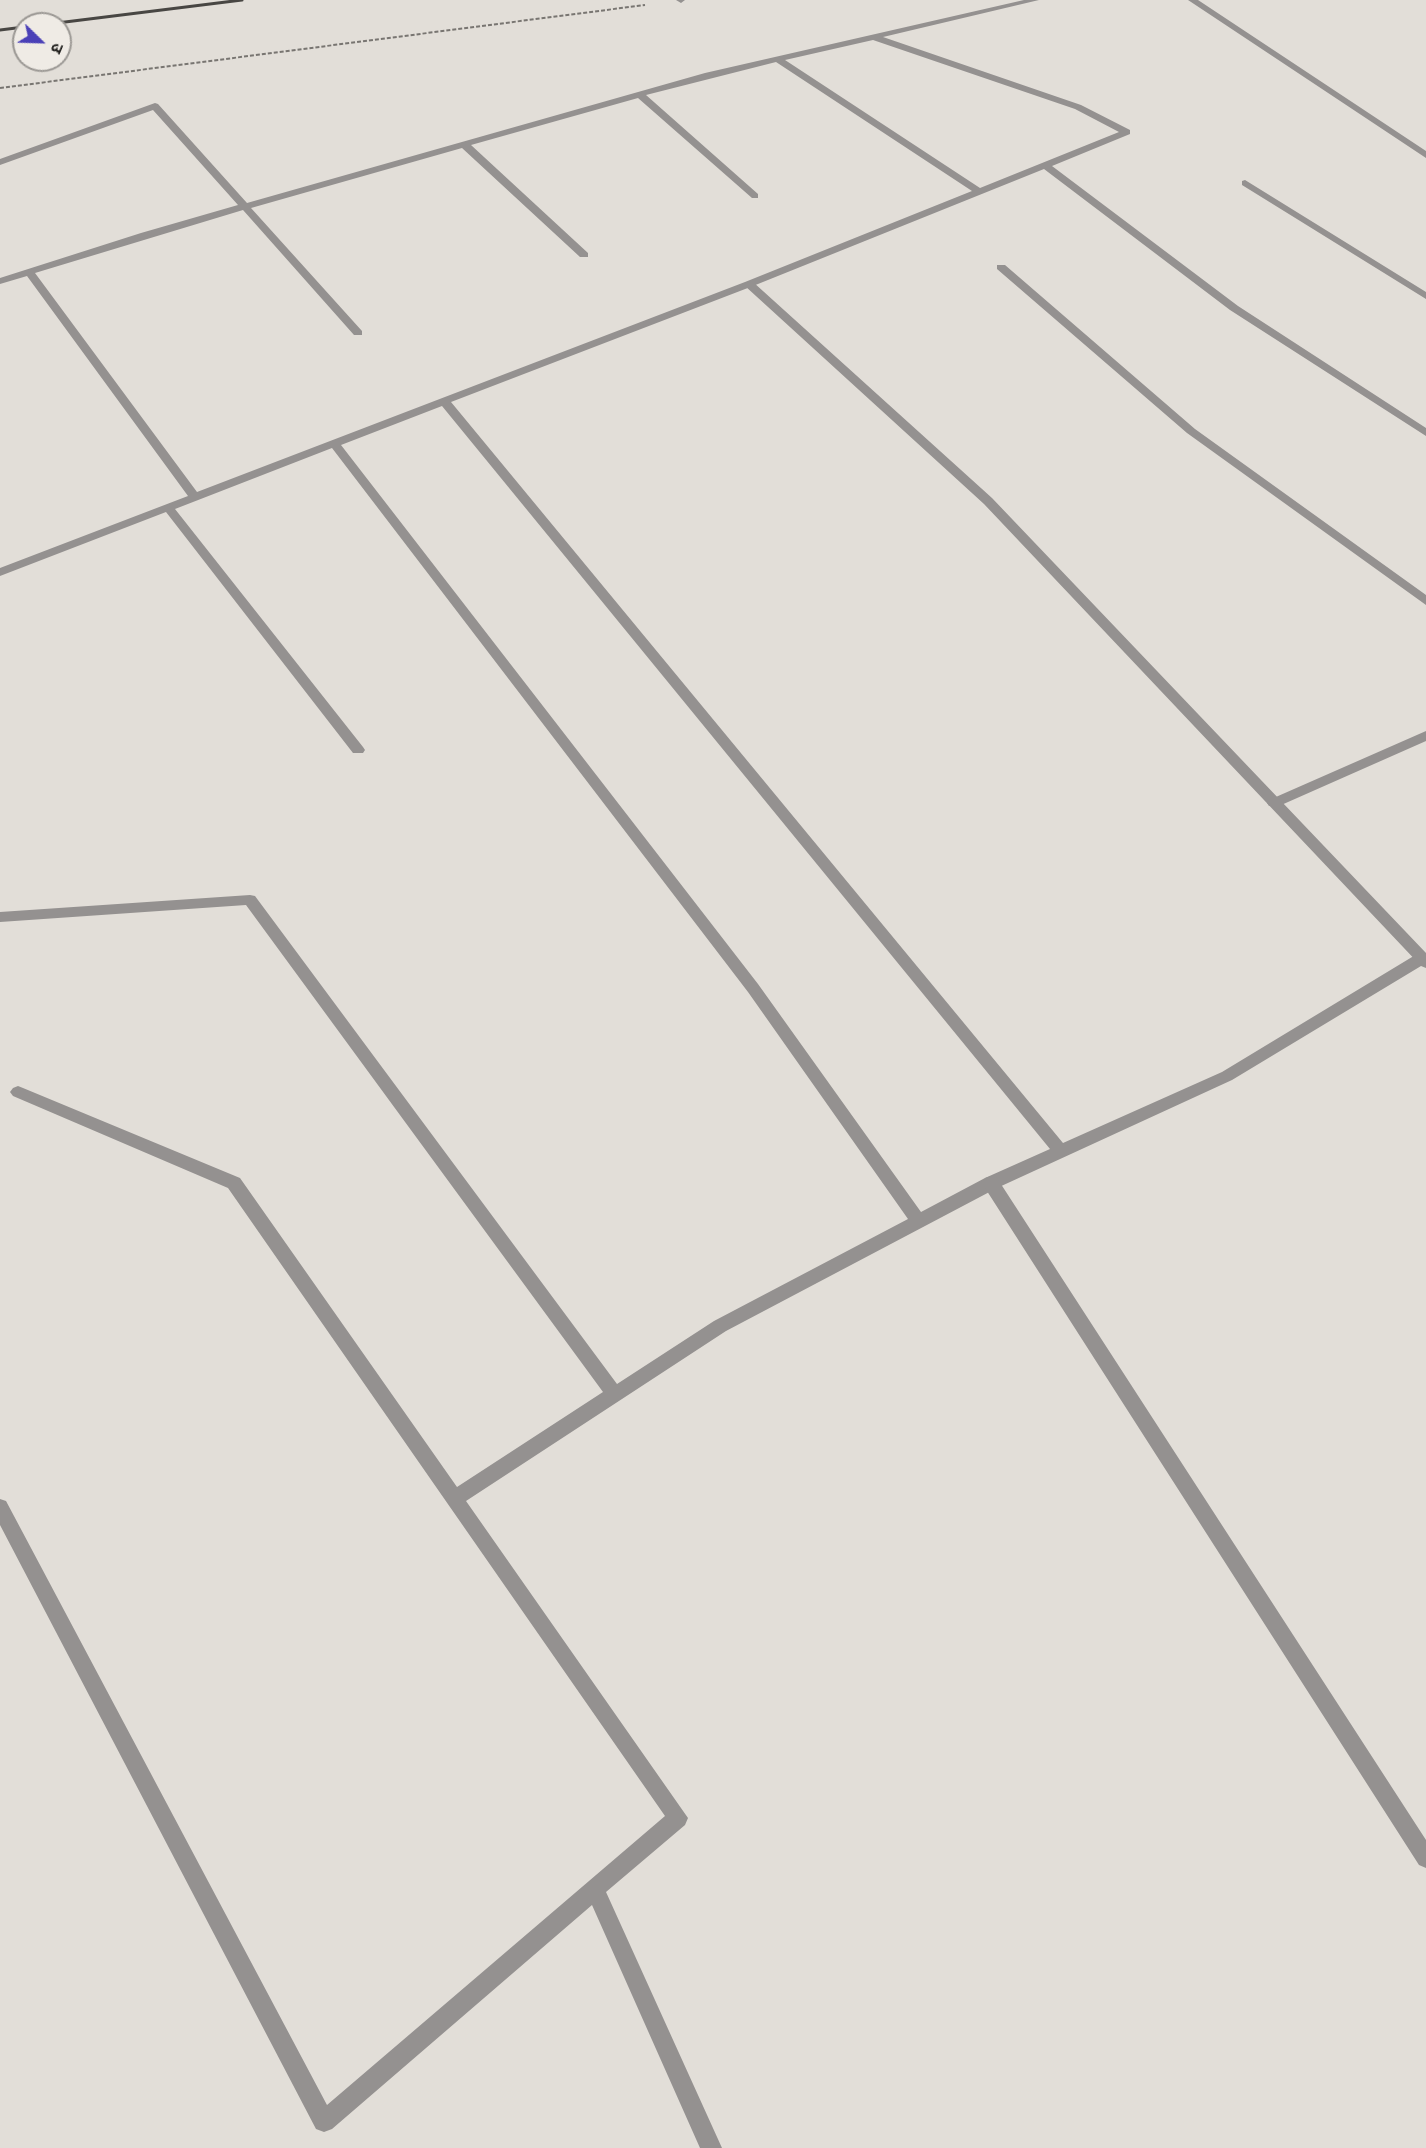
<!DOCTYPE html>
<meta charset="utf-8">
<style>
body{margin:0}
#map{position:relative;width:1426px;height:2148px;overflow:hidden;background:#e2ded8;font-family:"Fira Sans Condensed","Noto Sans Devanagari",sans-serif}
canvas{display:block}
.north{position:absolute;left:12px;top:12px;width:60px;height:60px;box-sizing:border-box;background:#efebe5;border:2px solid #9b9894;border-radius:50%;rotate:113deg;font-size:16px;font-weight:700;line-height:24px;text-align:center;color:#1d1c1a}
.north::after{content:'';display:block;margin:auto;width:21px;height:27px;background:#4a40b7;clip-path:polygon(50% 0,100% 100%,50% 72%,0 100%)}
</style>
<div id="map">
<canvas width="1426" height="2148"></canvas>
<div class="north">उ</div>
</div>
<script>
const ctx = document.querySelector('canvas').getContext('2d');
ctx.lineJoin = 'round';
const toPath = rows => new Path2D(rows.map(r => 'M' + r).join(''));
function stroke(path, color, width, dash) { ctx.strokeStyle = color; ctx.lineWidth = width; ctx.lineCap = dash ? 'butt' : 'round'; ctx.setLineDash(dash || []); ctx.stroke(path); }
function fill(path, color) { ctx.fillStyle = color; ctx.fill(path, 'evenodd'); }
stroke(toPath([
 [0,88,645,5]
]), '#787571', 2, [4, 2]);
fill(toPath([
 [1024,0,1039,0,883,37,1081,105,1130,130,1130,134,1052,166,1238,306,1426,428,1426,436,1230,310,1044,169,753,286,451,402,1063,1143,1222,1072,1417,954,1426,954,1426,963,1232,1080,997,1188,726,1331,466,1501,688,1818,685,1825,606,1892,722,2148,700,2148,592,1905,332,2129,324,2132,316,2129,0,1525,0,1499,6,1501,327,2105,665,1816,228,1188,13,1096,10,1092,13,1088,18,1086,23,1088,240,1178,457,1487,603,1392,246,905,0,922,0,912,250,895,255,896,617,1384,714,1321,908,1219,748,992,332,448,175,509,363,747,365,750,363,753,353,753,166,512,0,576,0,568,188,496,27,276,0,284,0,278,141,233,238,205,153,110,0,165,0,159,155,103,158,104,247,203,705,73,1024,0],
 [873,40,1075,109,1119,132,980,188,785,60,873,40],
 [776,62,972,191,745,282,197,492,35,273,243,210,354,335,362,335,362,331,251,208,462,148,580,257,588,257,588,253,471,145,638,98,752,198,758,198,758,194,646,95,776,62],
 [442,406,1050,1149,985,1178,921,1212,758,984,341,445,442,406],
 [1245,180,1426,292,1426,299,1242,185,1242,181,1245,180],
 [997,265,1005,265,1195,429,1426,595,1426,605,1187,433,997,269,997,265],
 [1426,731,1426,741,1279,806,1269,806,1267,803,1269,800,1426,731]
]), '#949190');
fill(toPath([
 [676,0,685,0,681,3,676,0],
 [1188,0,1198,0,1426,151,1426,158,1188,0],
 [745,282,753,282,992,498,1426,953,1426,968,1421,966,984,504,745,286,745,282],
 [991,1176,997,1178,1426,1840,1426,1868,1419,1865,985,1188,983,1183,985,1178,991,1176]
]), '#949190');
stroke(toPath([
 [49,24,242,0],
 [0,30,24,27]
]), '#484643', 3);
</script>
